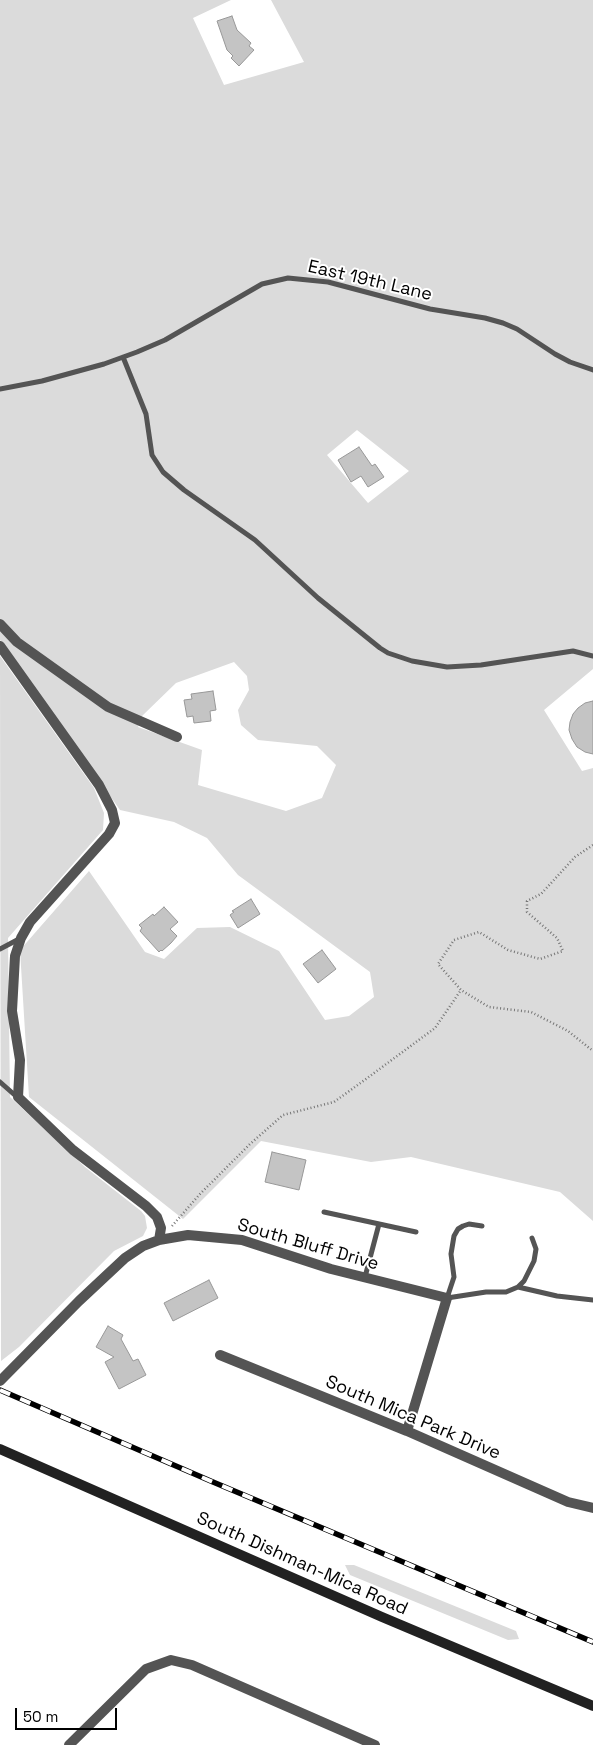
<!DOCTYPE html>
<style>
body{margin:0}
#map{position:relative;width:593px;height:1745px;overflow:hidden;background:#fff;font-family:"Space Grotesk",sans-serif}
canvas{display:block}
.scale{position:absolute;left:15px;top:1708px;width:102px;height:22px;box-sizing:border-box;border:2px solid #000;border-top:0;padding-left:6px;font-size:15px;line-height:18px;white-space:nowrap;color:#000;-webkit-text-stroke:4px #fff;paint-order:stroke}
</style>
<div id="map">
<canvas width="593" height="1745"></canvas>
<div class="scale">50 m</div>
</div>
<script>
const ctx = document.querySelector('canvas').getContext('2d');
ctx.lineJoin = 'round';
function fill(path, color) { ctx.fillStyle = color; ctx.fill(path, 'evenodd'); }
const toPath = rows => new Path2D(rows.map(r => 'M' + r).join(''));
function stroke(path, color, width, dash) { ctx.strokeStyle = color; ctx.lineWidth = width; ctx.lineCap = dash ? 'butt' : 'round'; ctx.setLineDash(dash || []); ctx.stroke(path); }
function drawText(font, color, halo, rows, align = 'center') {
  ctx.font = font + ' "Space Grotesk",sans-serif'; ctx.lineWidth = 4; ctx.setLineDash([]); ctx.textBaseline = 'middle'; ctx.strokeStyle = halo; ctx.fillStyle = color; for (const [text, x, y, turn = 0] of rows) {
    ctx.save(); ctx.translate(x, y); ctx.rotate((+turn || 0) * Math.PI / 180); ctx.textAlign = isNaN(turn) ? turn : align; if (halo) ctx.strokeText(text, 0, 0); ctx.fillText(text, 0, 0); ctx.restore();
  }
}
fill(toPath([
 [0,0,231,0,193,18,224,85,304,62,271,0,593,0,593,669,544,710,582,771,593,768,593,1221,560,1192,411,1157,371,1162,261,1141,183,1219,29,1097,20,950,89,871,145,952,164,959,197,928,230,927,279,951,325,1020,349,1016,374,997,370,972,238,875,207,838,174,822,120,810,0,640],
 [357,430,409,471,368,503,327,455],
 [234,662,247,676,249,690,238,710,241,725,258,740,317,746,336,765,322,798,286,811,198,785,202,750,138,727,142,716,176,683],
 [0,656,94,788,104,813,103,830,8,938,10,1097,85,1167,141,1211,145,1216,147,1228,143,1236,114,1251,19,1347,1,1361],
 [345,1565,354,1565,516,1631,519,1639,508,1640,350,1575]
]), '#dbdbdb');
const building = toPath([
 [232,16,237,30,251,43,249,46,254,50,239,66,231,58,233,56,227,50,217,21,232,16],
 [359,447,372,466,375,464,384,477,368,487,361,476,351,482,338,460,359,447],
 [213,691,216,710,210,711,211,721,194,723,193,716,187,717,184,700,192,699,191,694,213,691],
 [593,701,593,754,585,752,577,747,572,739,569,730,570,722,573,714,578,708,585,703,593,701],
 [251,899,260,914,238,928,230,915,234,912,232,911,251,899],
 [164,907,178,922,170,929,177,936,171,943,162,951,161,950,159,952,140,931,142,928,139,925,153,914,154,916,164,907],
 [322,950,336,969,318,983,303,964,322,950],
 [272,1152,306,1160,299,1190,265,1182,272,1152],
 [209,1280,218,1298,173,1321,164,1303,209,1280],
 [108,1326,123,1335,121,1339,133,1361,138,1359,146,1375,119,1389,105,1362,114,1357,96,1347,108,1326]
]);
fill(building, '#c4c4c4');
stroke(building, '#989898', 1);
stroke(toPath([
 [593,845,575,857,541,894,527,901,527,912,557,938,563,951,540,959,508,950,479,932,454,940,438,964,461,990,489,1007,531,1012,568,1031,593,1051],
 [172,1226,200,1194,250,1144,283,1115,334,1102,366,1079,435,1028,461,990]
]), '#767676', 2.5, [1, 2.5]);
stroke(toPath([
 [123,357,146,414,152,455,163,472,184,490,255,540,318,598,380,648,388,653,412,661,447,667,481,665,573,651,593,656],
 [0,389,42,381,104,364,137,352,165,340,262,284,288,278,328,282,430,309,485,318,503,323,517,329,555,354,570,362,593,370],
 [0,949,19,939],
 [0,1082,17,1097],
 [324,1212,416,1232],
 [482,1226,469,1224,463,1226,458,1229,454,1236,451,1254,454,1277,447,1298,486,1292,506,1292,518,1287,524,1281,534,1261,536,1249,532,1238],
 [365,1277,379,1224],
 [518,1287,557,1296,593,1300]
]), '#545454', 5);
stroke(toPath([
 [0,624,17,642,108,707,177,737],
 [0,646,99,785,112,810,115,823,109,834,30,922,21,938,15,956,12,1011,20,1060,18,1097,73,1150,146,1206,157,1217,161,1228,159,1240],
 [220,1355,407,1431,568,1502,593,1508],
 [0,1381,79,1301,125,1258,143,1246,159,1240,188,1235,242,1240,331,1269,447,1298,407,1431],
 [69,1745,146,1669,171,1660,192,1665,375,1745]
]), '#545454', 10);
stroke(toPath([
 [0,1449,382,1617,593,1706]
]), '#212121', 10);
const rail = toPath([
 [0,1390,213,1482,593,1642]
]);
stroke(rail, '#000', 5.5);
stroke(rail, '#fff', 4, [11]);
drawText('18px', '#000', '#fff', [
 ["East 19th Lane",370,281,13],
 ["South Bluff Drive",308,1245,16],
 ["South Mica Park Drive",413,1418,23],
 ["South Dishman-Mica Road",302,1564,24]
]);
</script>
